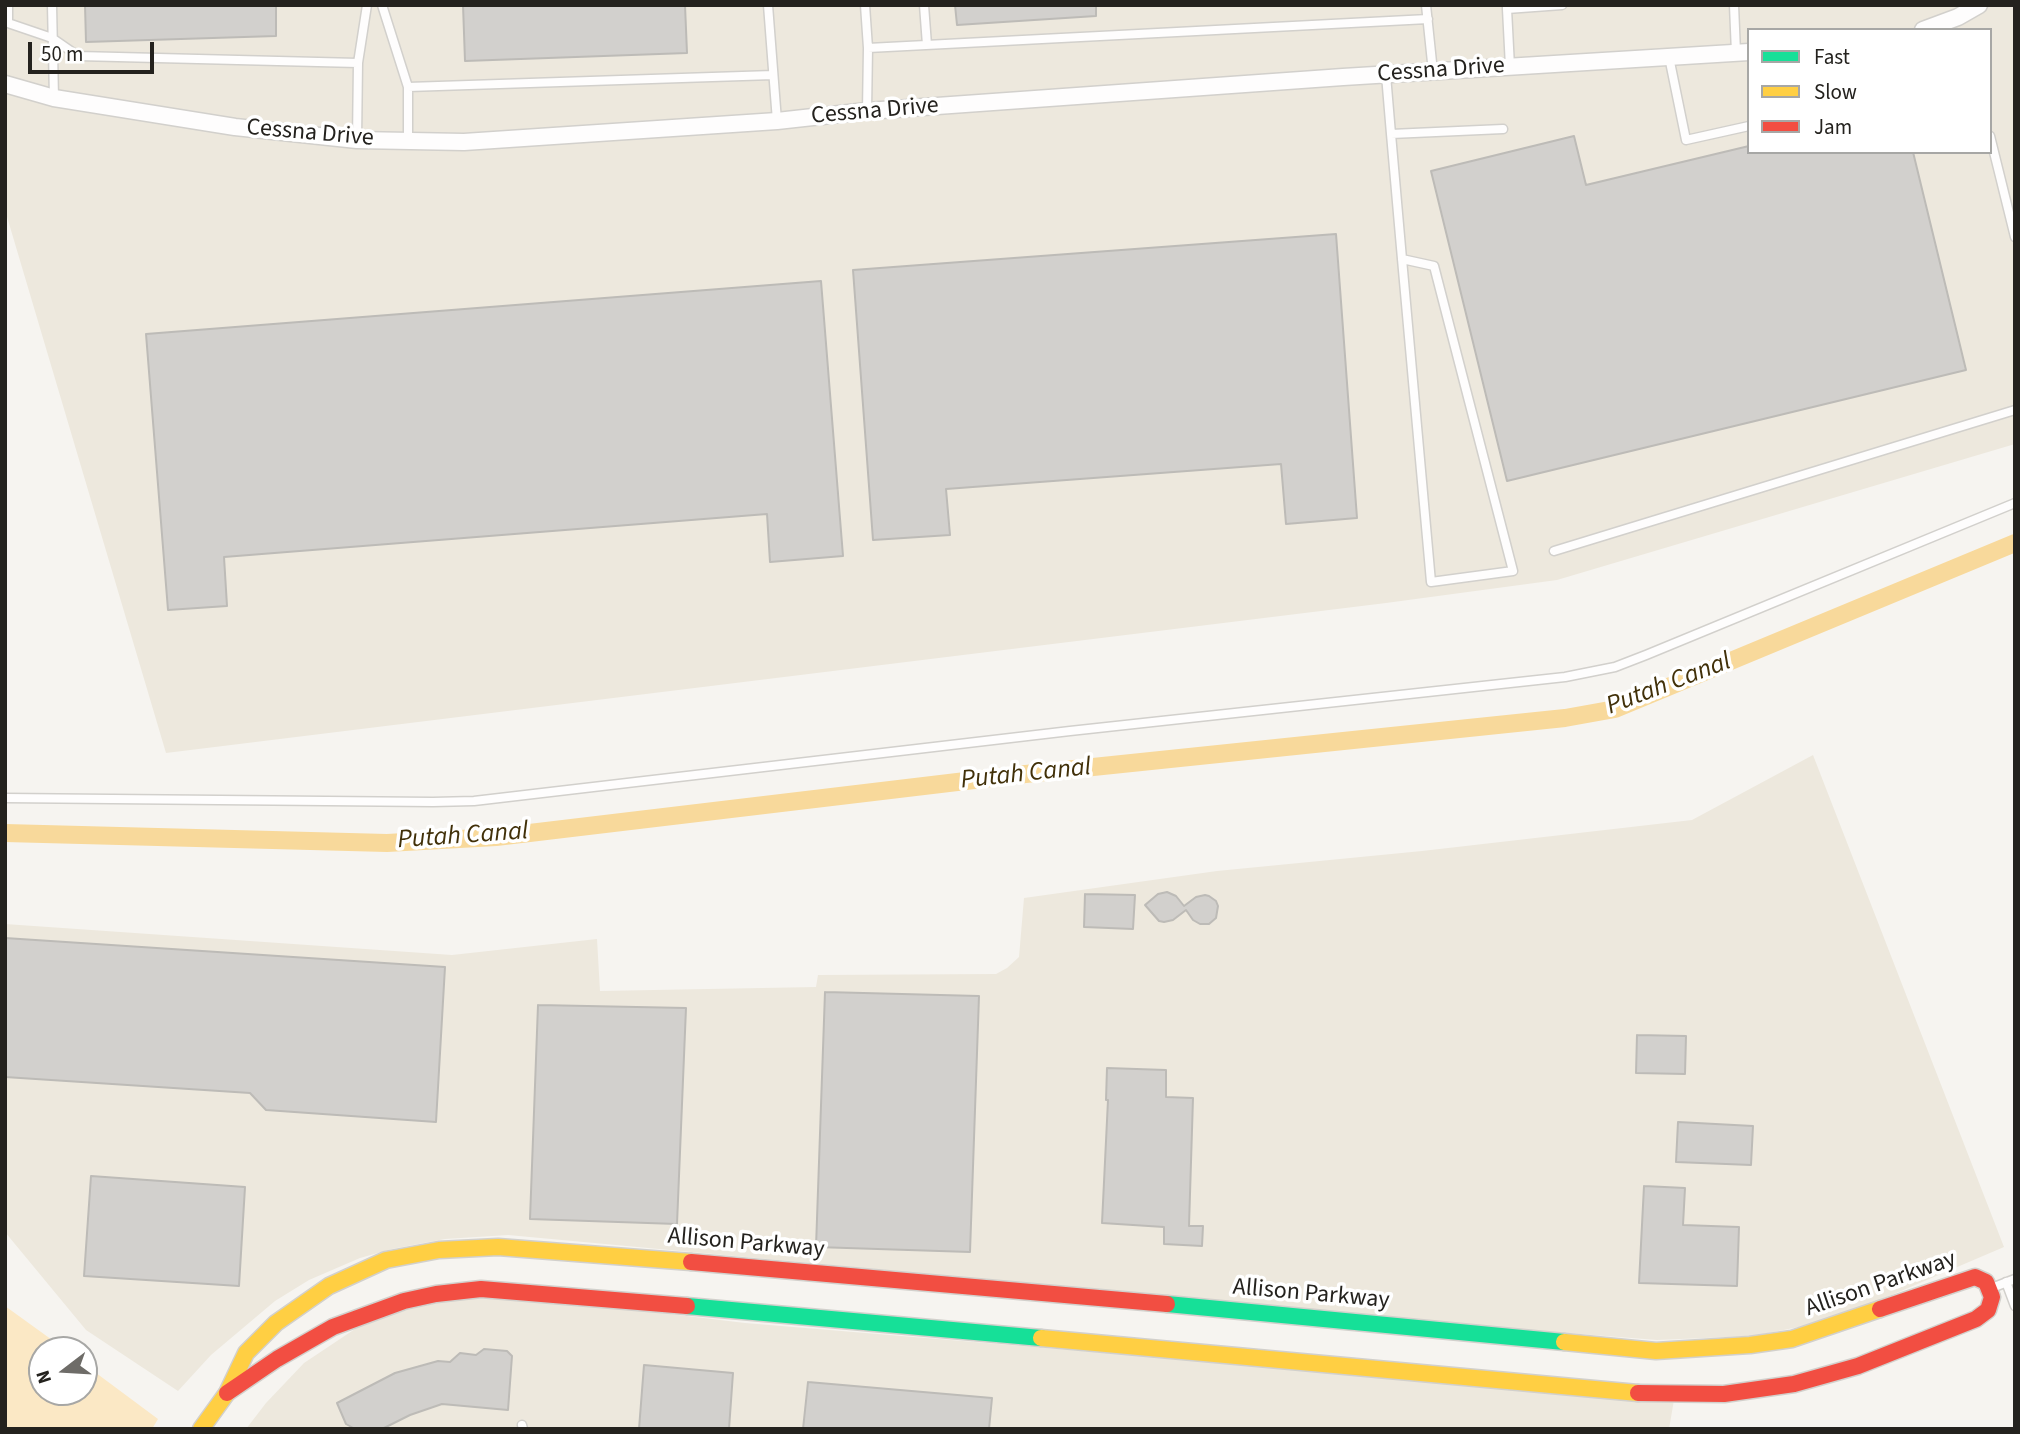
<!DOCTYPE html>
<html>
<head>
<meta charset="utf-8">
<style>
	body { margin:0 }
	#map { position:relative; width:2020px; height:1434px; overflow:hidden; background:#f6f4f0; font-family:"Source Sans 3",sans-serif }
	canvas { display:block }
	.frame { position:absolute; inset:0; border:7px solid #24221e; pointer-events:none }
	.legend { position:absolute; left:1747px; top:28px; width:245px; height:126px; box-sizing:border-box; background:#fff; border:2px solid #a7a7a5; margin:0; padding:9px 12px; list-style:none; font-size:21px; color:#24221e }
	.legend li { display:flex; align-items:center; gap:14px; height:35px }
	.legend b { width:35px; border:2px solid #a7a7a5 }
	.north { position:absolute; left:28px; top:1336px; width:70px; height:70px; box-sizing:border-box; background:#fff; border:2px solid #a7a7a5; border-radius:50%; rotate:253deg; font-size:19px; font-weight:700; line-height:28px; text-align:center; color:#24221e }
	.north::after { content:''; display:block; margin:auto; width:24px; height:32px; background:#6e6c68; clip-path:polygon(50% 0,100% 100%,50% 72%,0 100%) }
	.scale { position:absolute; left:28px; top:42px; width:126px; height:32px; box-sizing:border-box; border:4px solid #24221e; border-top:0; padding-left:9px; font-size:21px; line-height:24px; white-space:nowrap; color:#24221e; -webkit-text-stroke:5px #fff; paint-order:stroke }
</style>
</head>
<body>
<div id="map">
<canvas width="2020" height="1434"></canvas>
<div class="frame"></div>
<ul class="legend">
<li><b style="height:9px;background:#16e098"></b>Fast</li>
<li><b style="height:9px;background:#ffcf43"></b>Slow</li>
<li><b style="height:9px;background:#f24e42"></b>Jam</li>
</ul>
<div class="north">N</div>
<div class="scale">50 m</div>
</div>
<script>
const g = document.querySelector('canvas').getContext('2d');
g.lineJoin = 'round';
function fill(path, color) { g.fillStyle = color; g.fill(path, 'evenodd'); }
const toPath = rows => new Path2D(rows.map(r => 'M' + r).join(''));
function stroke(path, color, width, dash) { g.strokeStyle = color; g.lineWidth = width; g.lineCap = dash ? 'butt' : 'round'; g.setLineDash(dash || []); g.stroke(path); }
function write(font, color, halo, rows, align = 'center') {
  g.font = font + ' "Source Sans 3",sans-serif'; g.lineWidth = 7; g.setLineDash([]); g.textBaseline = 'middle'; g.strokeStyle = halo; g.fillStyle = color; for (const [text, x, y, turn = 0] of rows) {
    g.save(); g.translate(x, y); g.rotate((+turn || 0) * Math.PI / 180); g.textAlign = isNaN(turn) ? turn : align; if (halo) g.strokeText(text, 0, 0); g.fillText(text, 0, 0); g.restore();
  }
}
const built = toPath([
	[5,5,2015,5,2015,444,1557,580,1386,603,166,753,5,210],
	[1749,30,1990,30,1990,152,1749,152],
	[1813,755,2004,1247,1887,1297,1814,1324,1753,1336,1657,1340,1554,1332,508,1235,445,1239,392,1249,360,1258,309,1280,275,1301,211,1355,178,1391,86,1330,5,1232,5,924,452,955,597,939,600,991,816,987,818,975,996,974,1007,968,1019,957,1024,898,1217,871,1422,851,1692,820],
	[462,1297,571,1302,745,1323,1674,1400,1669,1429,246,1429,266,1403,304,1363,355,1329,382,1316]
]);
const green = toPath([
	[5,1306,66,1350,42,1350,42,1392,84,1392,84,1364,158,1419,152,1429,5,1429]
]);
const canal = toPath([
	[5,833,387,843,496,837,1016,775,1565,718,1615,709,2015,543]
]);
const building = toPath([
	[85,5,276,5,276,36,86,42,85,5],
	[463,5,685,5,687,53,465,61,463,5],
	[955,5,1096,5,1096,16,957,25,955,5],
	[1574,136,1586,185,1749,146,1749,152,1913,152,1966,370,1507,481,1431,171,1574,136],
	[1336,234,1357,518,1286,524,1281,464,946,489,950,535,873,540,853,270,1336,234],
	[821,281,843,556,770,562,767,514,224,557,227,606,168,610,146,334,821,281],
	[1167,892,1176,896,1184,906,1196,897,1205,895,1209,896,1216,901,1218,906,1216,918,1209,924,1200,924,1193,920,1186,910,1173,920,1164,922,1159,921,1145,905,1158,894,1167,892],
	[1085,894,1135,895,1133,929,1084,927,1085,894],
	[5,938,445,967,436,1122,266,1110,250,1093,5,1077,5,938],
	[825,992,979,996,970,1252,816,1247,825,992],
	[538,1005,686,1008,677,1224,530,1219,538,1005],
	[1637,1035,1686,1036,1685,1074,1636,1073,1637,1035],
	[1107,1068,1166,1070,1166,1097,1193,1098,1189,1226,1203,1226,1202,1246,1164,1244,1164,1227,1102,1223,1108,1100,1106,1100,1107,1068],
	[1678,1122,1753,1126,1751,1165,1676,1162,1678,1122],
	[91,1176,245,1187,239,1286,84,1276,91,1176],
	[1644,1186,1685,1188,1683,1225,1739,1227,1737,1286,1639,1283,1644,1186],
	[484,1349,507,1351,512,1356,508,1410,442,1404,410,1415,382,1429,355,1429,346,1424,337,1403,395,1373,438,1361,450,1362,460,1353,476,1355,484,1349],
	[644,1365,733,1373,729,1429,639,1429,644,1365],
	[808,1382,992,1398,989,1429,803,1429,808,1382]
]);
const lane = toPath([
	[8,5,8,23],
	[52,5,54,98],
	[382,5,408,87],
	[768,5,777,121],
	[865,5,868,48],
	[924,5,927,45],
	[1426,5,1433,72],
	[1507,5,1507,9,1562,5],
	[1734,5,1736,53],
	[1507,9,1510,67],
	[5,22,52,38,78,56,358,63],
	[1669,57,1686,140,1749,126],
	[1386,75,1391,134,1402,259,1431,582,1513,571,1434,266,1402,259],
	[867,111,868,48,1428,19],
	[1391,134,1503,129],
	[1990,136,2015,237],
	[357,140,358,63,367,5],
	[408,141,408,87,773,75],
	[1554,551,2015,410],
	[5,798,433,802,474,801,1070,731,1565,677,1615,667,1646,655,2015,503],
	[2006,1282,2015,1306],
	[1989,1289,2015,1279],
	[522,1425,523,1429]
]);
const street = toPath([
	[1923,30,1958,17,1979,5],
	[5,84,54,98,235,127,357,140,464,142,777,121,867,111,1343,77,1749,52]
]);
const fast = toPath([
	[1167,1304,1564,1342],
	[687,1306,1041,1338]
]);
const slow = toPath([
	[1041,1338,1638,1393],
	[1564,1342,1656,1351,1750,1345,1792,1339,1880,1309],
	[201,1429,227,1393,246,1353,276,1323,329,1286,386,1260,439,1250,498,1247,691,1262]
]);
const jam = toPath([
	[691,1262,1167,1304],
	[227,1393,277,1359,333,1327,404,1301,436,1294,481,1289,687,1306],
	[1638,1393,1724,1394,1794,1384,1858,1366,1976,1319,1988,1310,1992,1297,1986,1282,1975,1277,1880,1309]
]);
const streetNames = [
	["Cessna Drive",1441,71,-4],
	["Cessna Drive",875,112,-5],
	["Cessna Drive",310,134,5],
	["Allison Parkway",746,1244,5],
	["Allison Parkway",1881,1285,-19],
	["Allison Parkway",1311,1295,5]
];
const waterNames = [
	["Putah Canal",1669,685,-21],
	["Putah Canal",1026,775,-6],
	["Putah Canal",463,837,-4]
];
fill(built, '#ede8dd');
fill(green, '#fbe8c5');
stroke(canal, '#f8d99b', 18);
fill(building, '#d2d0cd');
stroke(building, '#bdbbb7', 2);
stroke(lane, '#d2d0cc', 11);
stroke(street, '#d2d0cc', 19);
stroke(fast, '#d2d0cc', 19);
stroke(slow, '#d2d0cc', 19);
stroke(jam, '#d2d0cc', 19);
stroke(lane, '#fefdfd', 8);
stroke(street, '#fefdfd', 16);
stroke(fast, '#16e098', 16);
stroke(slow, '#ffcf43', 16);
stroke(jam, '#f24e42', 16);
write('24px', '#24221e', '#fff', streetNames);
write('italic 26px', '#413009', '#fff', waterNames);
</script>
</body>
</html>
